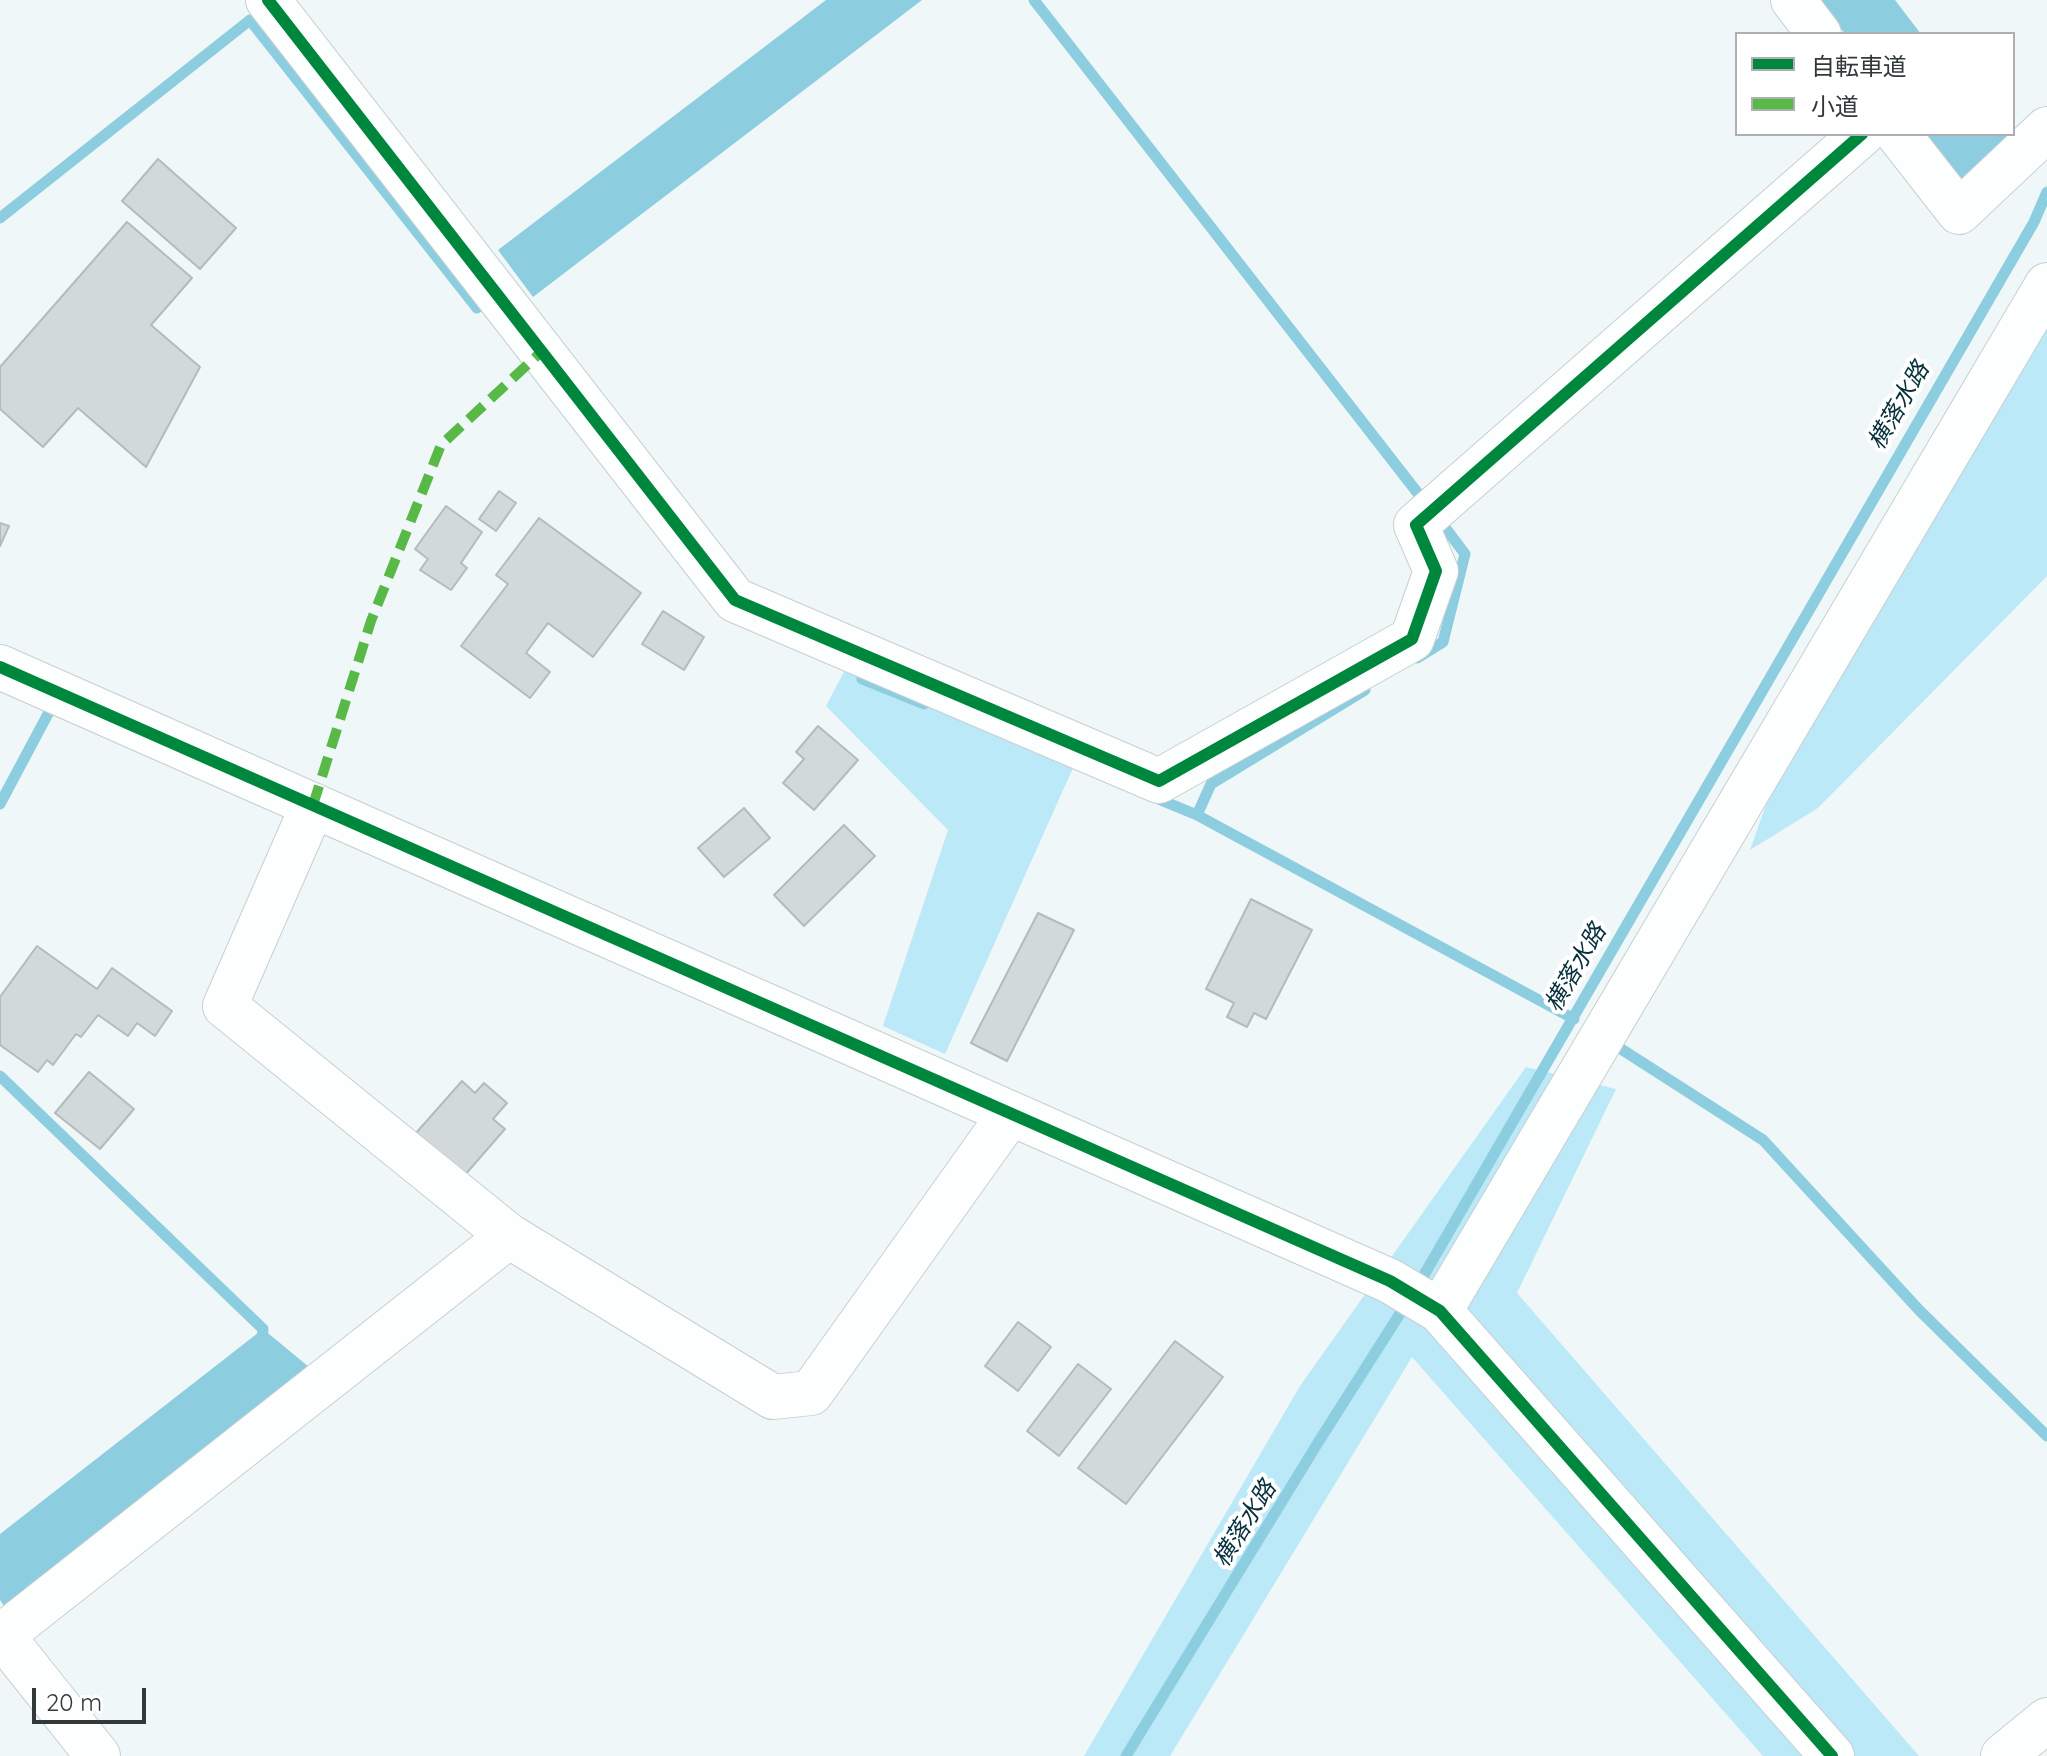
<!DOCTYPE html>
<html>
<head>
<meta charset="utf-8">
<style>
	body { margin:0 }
	#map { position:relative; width:2047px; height:1756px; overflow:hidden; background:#eff7f9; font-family:Quicksand,"Noto Sans JP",sans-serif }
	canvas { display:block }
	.legend { position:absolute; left:1735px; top:32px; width:280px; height:104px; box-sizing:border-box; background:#fff; border:2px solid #adb0b1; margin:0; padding:10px 14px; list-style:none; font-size:24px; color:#32393b }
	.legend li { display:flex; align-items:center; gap:16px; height:40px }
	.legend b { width:40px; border:2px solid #adb0b1 }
	.scale { position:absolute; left:32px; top:1688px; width:114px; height:36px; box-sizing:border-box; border:4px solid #32393b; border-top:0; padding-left:10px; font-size:24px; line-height:28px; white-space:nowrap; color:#32393b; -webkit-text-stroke:6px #fff; paint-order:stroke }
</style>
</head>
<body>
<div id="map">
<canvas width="2047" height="1756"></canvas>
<ul class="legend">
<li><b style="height:10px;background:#00873e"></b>自転車道</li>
<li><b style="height:10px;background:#58b947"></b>小道</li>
</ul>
<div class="scale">20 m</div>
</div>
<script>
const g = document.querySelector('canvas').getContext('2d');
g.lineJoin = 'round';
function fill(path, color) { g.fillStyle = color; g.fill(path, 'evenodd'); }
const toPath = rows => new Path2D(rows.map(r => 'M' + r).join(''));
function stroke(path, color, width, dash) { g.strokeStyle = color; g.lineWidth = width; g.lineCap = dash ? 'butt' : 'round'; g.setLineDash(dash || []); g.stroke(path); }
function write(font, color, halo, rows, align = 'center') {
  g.font = font + ' Quicksand,"Noto Sans JP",sans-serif'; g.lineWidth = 8; g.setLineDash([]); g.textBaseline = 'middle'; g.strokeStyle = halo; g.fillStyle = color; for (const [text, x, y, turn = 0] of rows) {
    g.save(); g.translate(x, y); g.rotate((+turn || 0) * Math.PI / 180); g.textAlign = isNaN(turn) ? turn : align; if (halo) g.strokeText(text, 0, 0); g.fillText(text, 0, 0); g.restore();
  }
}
const green = toPath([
	[2047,314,2047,576,1818,808,1750,850,1772,788],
	[848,664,1077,759,945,1054,883,1026,948,830,826,706],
	[1526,1067,1616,1089,1517,1293,1919,1756,1763,1756,1412,1357,1170,1756,1084,1756,1300,1386]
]);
const water = toPath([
	[826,0,922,0,533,297,498,250],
	[1819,0,1895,0,1921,34,1845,34],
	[1922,134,1998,134,2008,147,1961,183],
	[263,1329,309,1367,4,1606,0,1600,0,1534]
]);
const stream = toPath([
	[1034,0,1427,505],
	[2003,140,2010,134],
	[0,218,250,20,477,308],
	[1417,658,1443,642,1465,554,1438,518],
	[862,679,924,704],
	[1365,690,1211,784,1197,815,1574,1019],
	[1151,796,1197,815],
	[0,804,49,712],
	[1618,1047,1763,1140,1919,1310,2047,1436],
	[0,1076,263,1329,262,1343],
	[1417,1287,2034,222,2047,192],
	[1126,1756,1319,1441,1408,1301]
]);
const building = toPath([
	[158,159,236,228,200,269,122,201,158,159],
	[127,222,192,278,151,325,200,367,146,467,78,408,43,447,0,409,0,367,127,222],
	[499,491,516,503,496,531,479,519,499,491],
	[446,506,482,532,461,563,467,568,451,590,420,570,428,559,415,549,446,506],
	[539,518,641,593,593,657,548,623,526,653,550,672,530,698,461,646,508,584,496,575,539,518],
	[0,523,9,526,0,546,0,523],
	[663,611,704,637,684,670,642,644,663,611],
	[818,726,858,760,814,810,783,783,804,759,796,752,818,726],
	[744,808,770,838,724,877,698,848,744,808],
	[844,825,875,856,804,926,774,895,844,825],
	[1251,899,1312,930,1266,1019,1254,1013,1247,1027,1227,1017,1234,1003,1206,989,1251,899],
	[1038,913,1074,930,1007,1061,971,1043,1038,913],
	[37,946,97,989,112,968,172,1011,155,1036,137,1023,128,1036,98,1015,81,1037,76,1034,53,1065,47,1060,38,1072,0,1045,0,997,37,946],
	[89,1072,134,1109,100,1149,55,1113,89,1072],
	[462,1081,475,1093,484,1083,507,1103,493,1119,505,1129,464,1176,416,1133,462,1081],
	[1018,1322,1051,1347,1018,1391,985,1366,1018,1322],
	[1175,1341,1223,1377,1126,1504,1078,1468,1175,1341],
	[1078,1364,1111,1389,1059,1456,1027,1431,1078,1364]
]);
const street = toPath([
	[268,0,735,600,1159,781,1412,639,1436,571,1416,525,1862,134],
	[1793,0,1819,34],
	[1898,134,1959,212,2047,129],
	[0,667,1390,1281,1440,1311,1832,1756],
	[313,805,225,1006,509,1236,773,1397,811,1393,1010,1114],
	[1440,1311,2047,285],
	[0,1633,98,1756],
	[0,1637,509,1236],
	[2003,1756,2047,1720]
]);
const quiet = toPath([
	[313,805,371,621,441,445,541,352]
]);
const cycleway = toPath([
	[268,0,735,600,1159,781,1412,639,1436,571,1416,525,1862,134],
	[0,667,1390,1281,1440,1311,1832,1756]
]);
const waterNames = [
	["横落水路",1899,406,-60],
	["横落水路",1576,968,-60],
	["横落水路",1245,1524,-58]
];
fill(green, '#bbe9f8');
fill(water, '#8dcde0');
stroke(stream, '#8dcde0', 11);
fill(building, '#d2d9db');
stroke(building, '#b5bbbd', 2);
stroke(street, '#c8cfd1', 46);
stroke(street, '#fdfefe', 44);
stroke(quiet, '#58b947', 10, [20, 10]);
stroke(cycleway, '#00873e', 12);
write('italic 24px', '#05303c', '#fff', waterNames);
</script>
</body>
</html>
